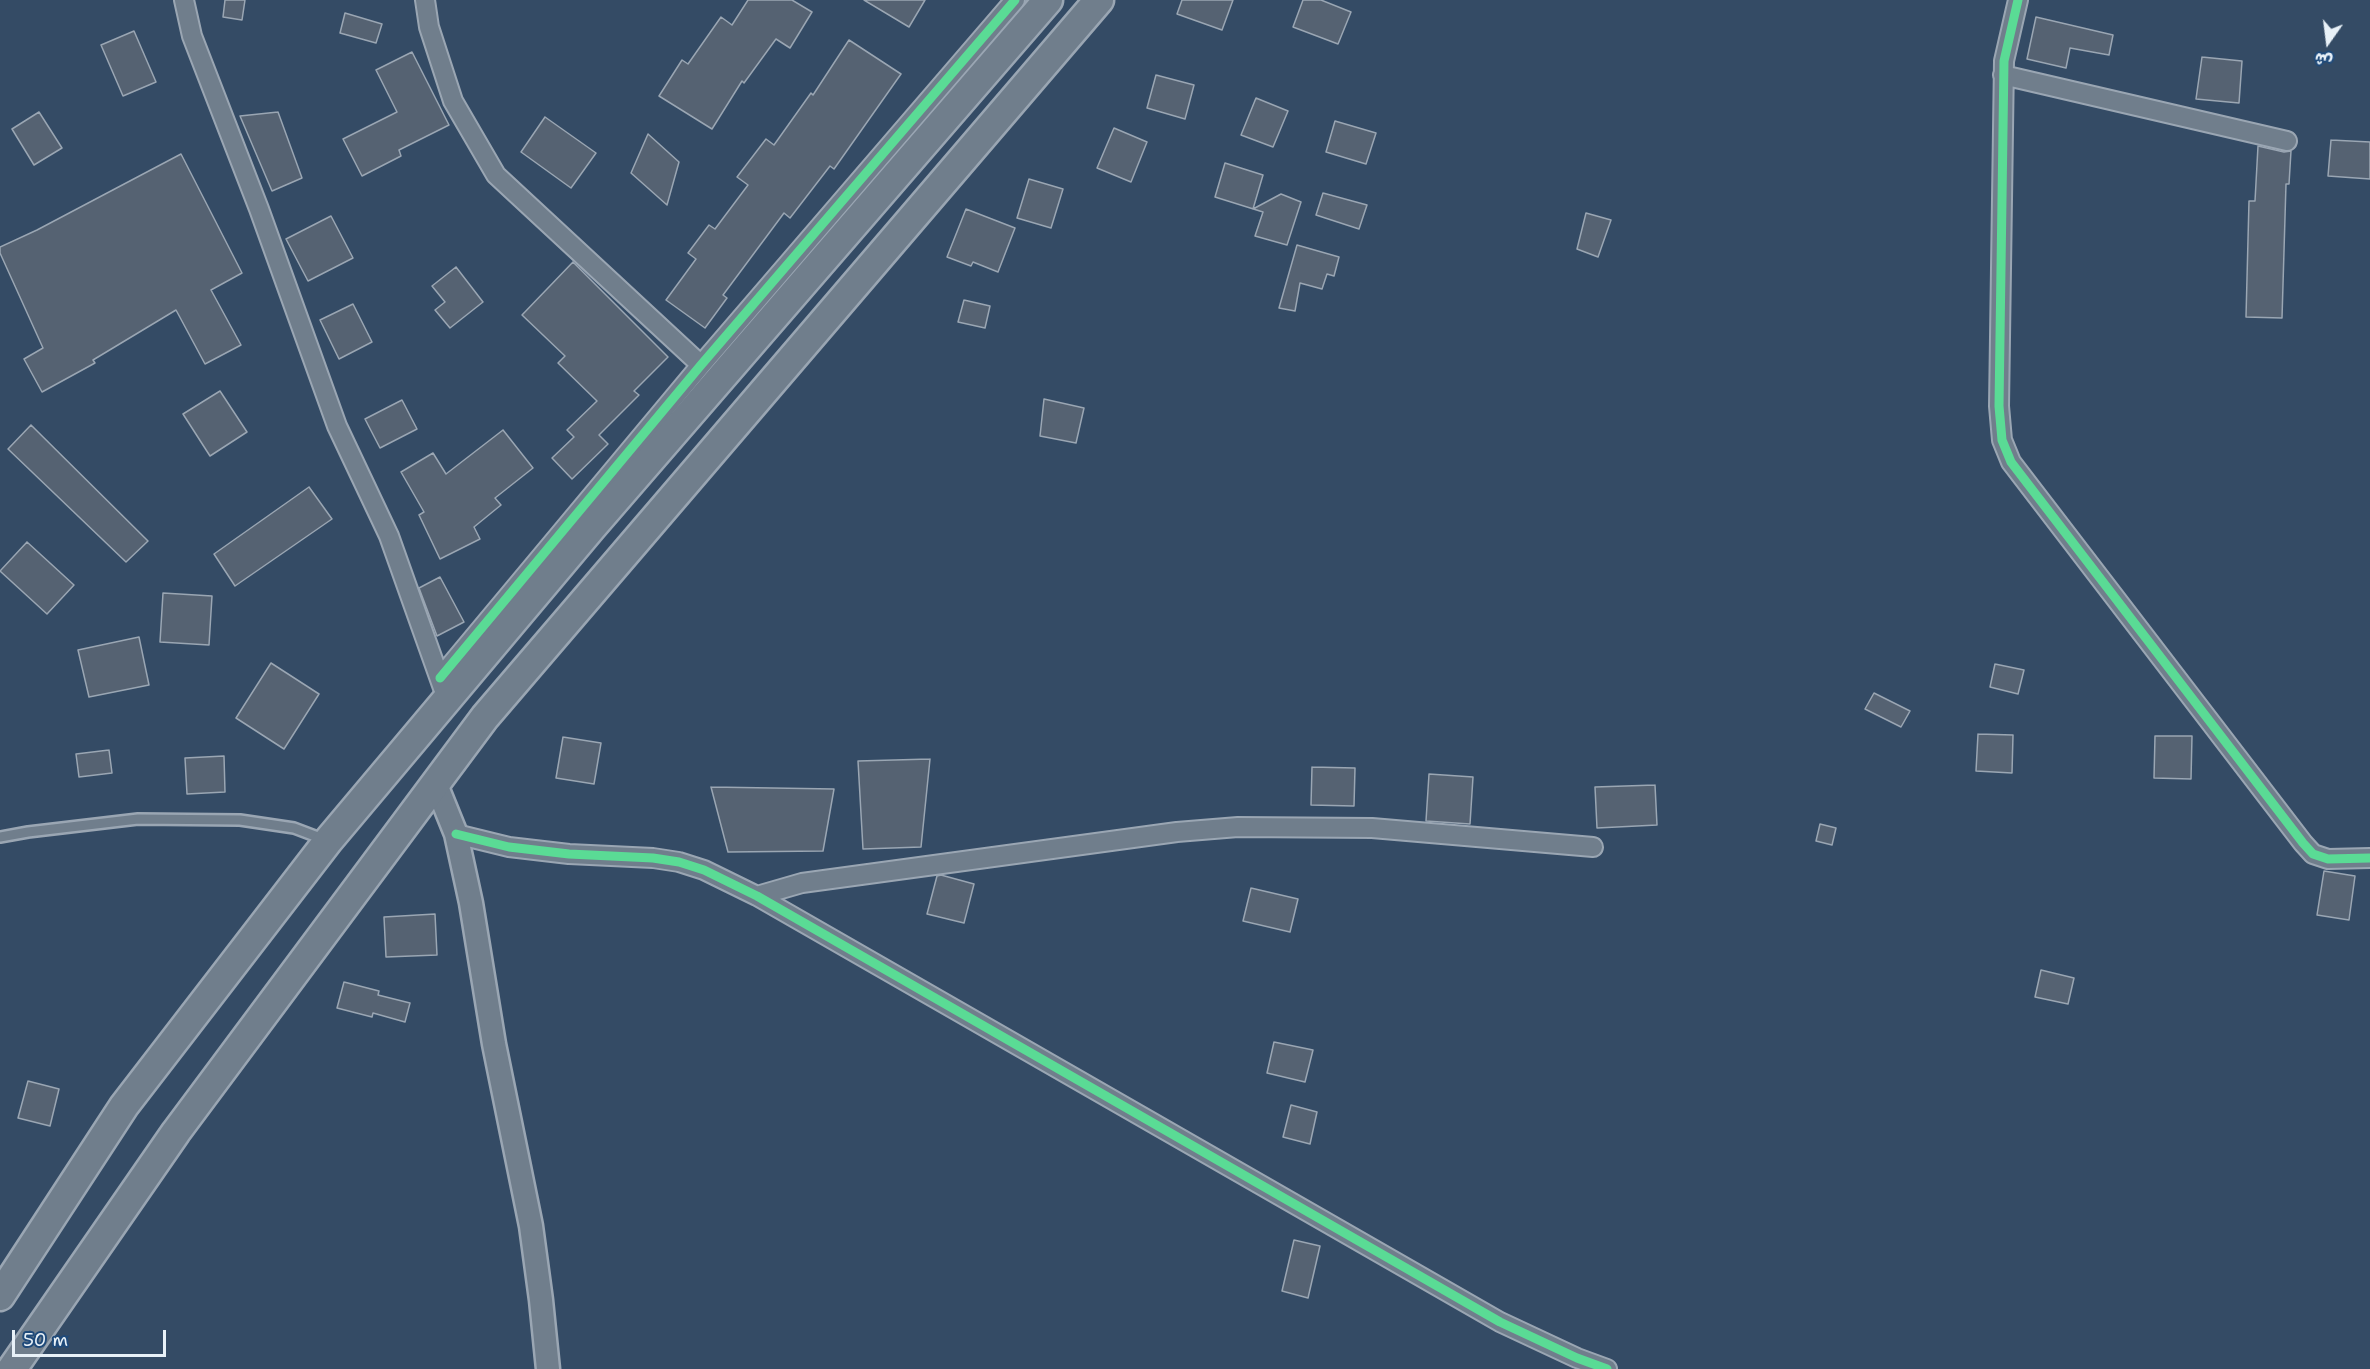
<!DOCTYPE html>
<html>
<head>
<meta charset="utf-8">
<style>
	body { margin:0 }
	#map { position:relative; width:2370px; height:1369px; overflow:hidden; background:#344b65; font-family:"Shantell Sans","Playpen Sans Arabic",sans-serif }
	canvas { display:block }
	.north { position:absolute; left:2298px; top:12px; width:60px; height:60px; -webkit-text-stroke:4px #1f4a7a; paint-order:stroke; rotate:194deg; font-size:16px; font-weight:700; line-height:24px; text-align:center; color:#e8f1f8 }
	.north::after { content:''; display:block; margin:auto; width:21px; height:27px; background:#e8f1f8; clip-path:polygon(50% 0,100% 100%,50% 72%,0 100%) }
	.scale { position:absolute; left:12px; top:1330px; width:154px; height:27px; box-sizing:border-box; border:3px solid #e8f1f8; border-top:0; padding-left:8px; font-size:18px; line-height:21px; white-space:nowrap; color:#e8f1f8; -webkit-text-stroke:4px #1f4a7a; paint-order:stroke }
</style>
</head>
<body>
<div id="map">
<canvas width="2370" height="1369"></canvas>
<div class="north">ش</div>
<div class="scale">50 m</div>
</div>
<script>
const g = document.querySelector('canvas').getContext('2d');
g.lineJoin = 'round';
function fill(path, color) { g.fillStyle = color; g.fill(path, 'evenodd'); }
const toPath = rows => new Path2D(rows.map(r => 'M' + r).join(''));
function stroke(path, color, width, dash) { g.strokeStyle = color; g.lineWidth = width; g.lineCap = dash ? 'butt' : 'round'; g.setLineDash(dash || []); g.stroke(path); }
const building = toPath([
	[225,0,245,0,242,20,223,17,225,0],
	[748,0,792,0,812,12,790,48,776,39,744,83,742,81,712,129,659,96,682,60,688,64,721,17,732,25,748,0],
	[864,0,925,0,909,27,864,0],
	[1182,0,1233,0,1222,30,1177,14,1182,0],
	[1303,0,1321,0,1351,12,1338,44,1293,27,1303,0],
	[345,13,382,24,376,43,340,33,345,13],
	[2036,17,2113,35,2109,55,2070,48,2066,68,2027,59,2036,17],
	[134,31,156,82,123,96,101,45,134,31],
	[849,40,901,74,834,169,830,166,790,218,784,213,723,295,727,298,705,328,666,300,696,259,688,253,709,225,715,229,748,185,737,177,766,139,774,145,811,93,813,95,849,40],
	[412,52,449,125,399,150,401,156,362,176,343,139,397,112,376,70,412,52],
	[2202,57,2242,61,2239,103,2196,99,2202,57],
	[1156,75,1194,85,1185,119,1147,108,1156,75],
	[1256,98,1288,111,1273,147,1241,135,1256,98],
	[39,112,62,148,34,165,12,129,39,112],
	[278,112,302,178,272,191,240,116,278,112],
	[545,117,596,153,571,188,521,152,545,117],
	[1335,121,1376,133,1366,164,1326,152,1335,121],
	[1114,128,1147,142,1131,182,1097,168,1114,128],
	[648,134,679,162,667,205,631,173,648,134],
	[2331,140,2370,142,2370,179,2328,176,2331,140],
	[2258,146,2284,152,2291,151,2289,184,2286,184,2282,318,2246,317,2249,201,2255,201,2258,146],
	[181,154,242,273,211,290,241,345,205,364,176,310,93,360,95,363,42,392,24,359,43,348,0,253,0,247,37,230,181,154],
	[1225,163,1263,175,1253,209,1281,194,1301,202,1287,245,1255,236,1263,212,1215,197,1225,163],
	[1029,179,1063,189,1051,228,1017,218,1029,179],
	[1323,193,1367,205,1359,229,1316,215,1323,193],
	[966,209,1015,228,998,272,973,262,971,266,947,257,966,209],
	[1586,213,1611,220,1598,257,1577,249,1586,213],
	[331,216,353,258,308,281,286,239,331,216],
	[1297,245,1339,257,1334,276,1327,274,1322,289,1300,283,1295,311,1279,308,1297,245],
	[573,262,668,357,634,391,639,395,599,435,608,444,572,479,552,458,574,437,567,430,597,401,558,363,565,356,522,315,573,262],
	[456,267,483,302,450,328,435,310,445,302,432,286,456,267],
	[964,300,990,306,985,328,958,322,964,300],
	[353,304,372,342,339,359,320,320,353,304],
	[220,391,247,432,210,456,183,414,220,391],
	[1044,399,1084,408,1076,443,1040,436,1044,399],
	[402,400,417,429,380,448,365,419,402,400],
	[31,425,148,541,126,562,8,449,31,425],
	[503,430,533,468,495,498,501,505,474,527,480,539,440,559,419,515,424,512,401,472,433,453,446,474,503,430],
	[309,487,332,519,235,586,214,554,309,487],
	[27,542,74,585,47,614,0,571,27,542],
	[440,577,464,622,437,636,419,588,440,577],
	[163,593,212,596,209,645,160,642,163,593],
	[139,637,149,685,89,697,78,650,139,637],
	[271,663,319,694,284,749,236,718,271,663],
	[1995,664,2024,670,2018,694,1990,687,1995,664],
	[1874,693,1910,711,1901,727,1865,709,1874,693],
	[1978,734,2013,735,2012,773,1976,771,1978,734],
	[2155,736,2192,736,2191,779,2154,778,2155,736],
	[563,737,601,743,594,784,556,778,563,737],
	[109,750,112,773,79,777,76,754,109,750],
	[224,756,225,792,187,794,185,758,224,756],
	[930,759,921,847,863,849,858,761,930,759],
	[1312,767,1355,768,1354,806,1311,805,1312,767],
	[1429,774,1473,777,1470,824,1426,821,1429,774],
	[1655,785,1657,825,1597,828,1595,787,1655,785],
	[711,787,834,789,823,851,728,852,711,787],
	[1820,824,1836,828,1832,845,1816,841,1820,824],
	[2324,871,2355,876,2349,920,2317,915,2324,871],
	[941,875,974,884,964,923,927,914,937,876,941,875],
	[1251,888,1298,899,1290,932,1243,921,1251,888],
	[435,914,437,955,386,957,384,917,435,914],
	[2041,970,2074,978,2068,1004,2035,997,2041,970],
	[344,982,379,991,378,995,410,1003,405,1022,373,1013,372,1017,337,1008,344,982],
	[1274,1042,1313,1050,1305,1082,1267,1073,1274,1042],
	[28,1081,59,1089,50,1126,18,1118,28,1081],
	[1291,1105,1317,1112,1310,1144,1283,1137,1291,1105],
	[1294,1240,1320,1246,1308,1298,1282,1291,1294,1240]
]);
const service = toPath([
	[0,837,28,832,138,819,240,820,294,828,323,839]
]);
const minor = toPath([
	[184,0,192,36,259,209,337,426,389,536,443,688],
	[425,0,429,27,453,101,496,175,701,365],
	[2018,0,2004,61,1999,406,2002,440,2011,462,2303,843,2313,854,2328,859,2370,858],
	[2003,75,2287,141],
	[440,678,701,365,1015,0],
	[456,834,509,847,569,854,653,858,679,862,704,870,757,896,1500,1322,1577,1358,1607,1369],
	[757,896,802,883,1177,832,1238,827,1372,828,1593,847]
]);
const tertiary = toPath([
	[435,782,456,834,471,903,494,1044,531,1226,541,1300,548,1369]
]);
const primary = toPath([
	[0,1296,124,1106,328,841,592,527,1048,0],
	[12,1369,176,1132,485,717,1099,0]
]);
const cycleway = toPath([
	[2018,0,2004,61,1999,406,2002,440,2011,462,2303,843,2313,854,2328,859,2370,858],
	[440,678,701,365,1015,0],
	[456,834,509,847,569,854,653,858,679,862,704,870,757,896,1500,1322,1577,1358,1607,1369]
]);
fill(building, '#556272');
stroke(building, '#9aa6b3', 1.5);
stroke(service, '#9aa6b3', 14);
stroke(minor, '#9aa6b3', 22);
stroke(tertiary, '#9aa6b3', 27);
stroke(primary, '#9aa6b3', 33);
stroke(service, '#707e8c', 9);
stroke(minor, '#707e8c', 18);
stroke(tertiary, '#707e8c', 22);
stroke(primary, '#707e8c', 28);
stroke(cycleway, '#5adb95', 9);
</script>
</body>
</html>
